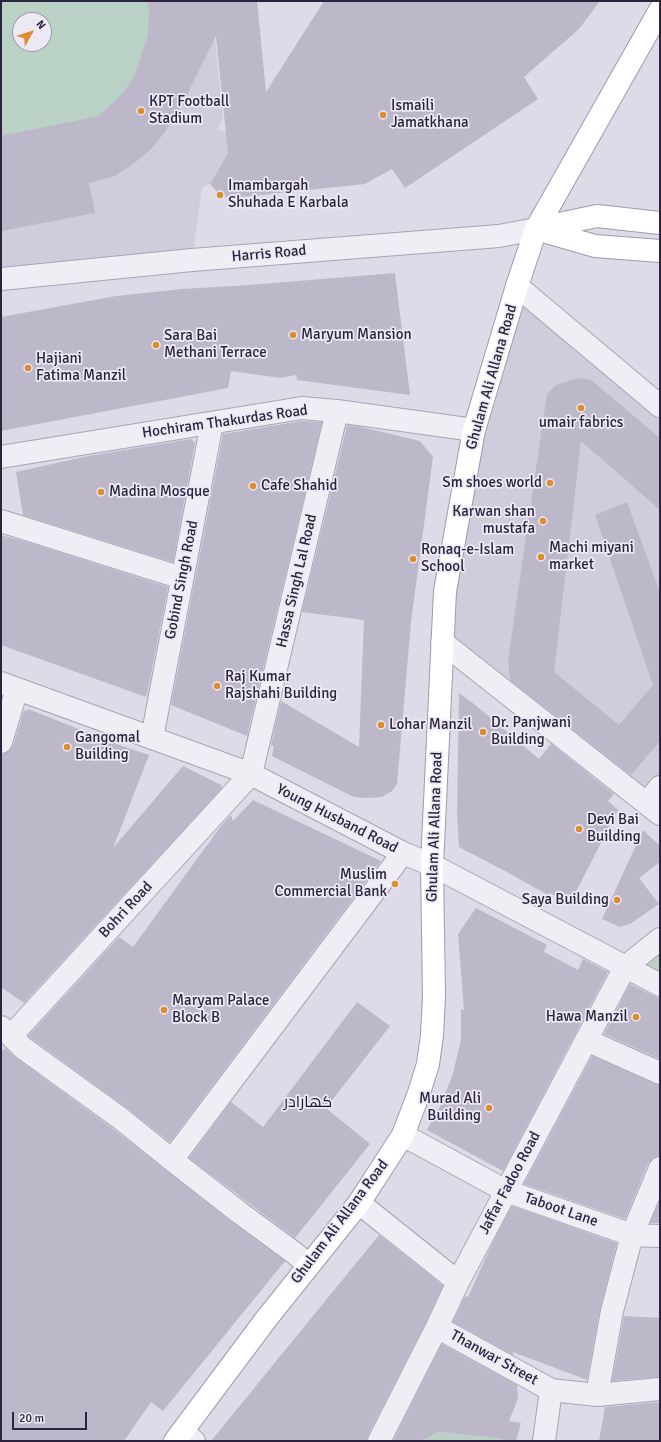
<!DOCTYPE html>
<html>
<head>
<meta charset="utf-8">
<style>
	body { margin:0 }
	#map { position:relative; width:661px; height:1442px; overflow:hidden; background:#dedae7; font-family:Signika,sans-serif }
	canvas { display:block }
	.frame { position:absolute; inset:0; border:2px solid #2c233e; pointer-events:none }
	.north { position:absolute; left:12px; top:12px; width:40px; height:40px; box-sizing:border-box; background:#ece9f5; border:1px solid #9f9aac; border-radius:50%; rotate:51deg; font-size:11px; font-weight:700; line-height:16px; text-align:center; color:#2c233e }
	.north::after { content:''; display:block; margin:auto; width:14px; height:18px; background:#dc8d2f; clip-path:polygon(50% 0,100% 100%,50% 72%,0 100%) }
	.scale { position:absolute; left:12px; top:1412px; width:75px; height:18px; box-sizing:border-box; border:2px solid #2c233e; border-top:0; padding-left:5px; font-size:12px; line-height:14px; white-space:nowrap; color:#2c233e; -webkit-text-stroke:3px #ece9f5; paint-order:stroke }
</style>
</head>
<body>
<div id="map">
<canvas width="661" height="1442"></canvas>
<div class="frame"></div>
<div class="north">N</div>
<div class="scale">20 m</div>
</div>
<script>
const g = document.querySelector('canvas').getContext('2d');
g.lineJoin = 'round';
function fill(path, color) { g.fillStyle = color; g.fill(path, 'evenodd'); }
const toPath = rows => new Path2D(rows.map(r => 'M' + r).join(''));
function stroke(path, color, width, dash) { g.strokeStyle = color; g.lineWidth = width; g.lineCap = dash ? 'butt' : 'round'; g.setLineDash(dash || []); g.stroke(path); }
function write(font, color, halo, rows, align = 'center') {
  g.font = font + ' Signika,Cairo,sans-serif'; g.lineWidth = 3.5; g.setLineDash([]); g.textBaseline = 'middle'; g.strokeStyle = halo; g.fillStyle = color; for (const [text, x, y, turn = 0] of rows) {
    g.save(); g.translate(x, y); g.rotate((+turn || 0) * Math.PI / 180); g.textAlign = isNaN(turn) ? turn : align; if (halo) g.strokeText(text, 0, 0); g.fillText(text, 0, 0); g.restore();
  }
}
const built = toPath([
	[1,1,211,1,223,118,217,130,239,135,210,184,202,187,192,260,1,284],
	[20,20,44,20,44,44,20,44],
	[517,286,660,406,660,783,645,801,442,642,445,591]
]);
const green = toPath([
	[1,1,207,1,182,105,165,132,150,150,133,164,115,176,89,181,95,213,1,231],
	[20,20,44,20,44,44,20,44],
	[660,940,660,985,625,967],
	[438,1432,497,1438,508,1441,421,1441]
]);
const building = toPath([
	[148,1,257,1,266,92,324,1,600,1,579,29,524,77,538,99,405,188,392,169,365,184,232,198,221,196,210,184,228,153,216,36,182,105,165,132,150,150,133,164,115,176,89,183,95,213,1,231,1,136,99,116,122,94,134,77,148,35,149,12],
	[395,273,410,395,297,380,296,375,281,378,231,371,228,388,1,431,1,317,116,296,182,289,250,285],
	[577,378,591,380,660,438,660,510,581,441,554,672,619,725,653,685,595,515,627,502,660,593,660,741,631,775,510,680,508,660,547,394,556,385],
	[302,421,322,422,247,736,171,705,223,434],
	[347,425,361,427,420,441,433,457,411,622,397,784,392,791,382,797,367,798,354,797,272,756,274,746,271,745,281,701,359,747,364,620,302,612],
	[191,439,195,443,173,562,23,515,16,472,88,456],
	[1,535,27,542,168,587,147,695,146,694,146,697,1,645],
	[459,693,474,704,539,759,551,744,614,794,608,801,618,810,570,903,550,893,548,895,505,871,459,847,457,815],
	[28,709,119,745,149,755,113,848,183,766,221,785,222,788,24,1003,1,987,1,754,9,751,13,746,24,710,27,711],
	[253,800,381,861,170,1142,127,1108,28,1036,119,937,133,947,221,826,231,815,233,821],
	[643,830,660,846,660,862,639,878,659,904,630,924,620,927,602,919],
	[476,908,547,945,544,952,578,970,583,959,608,972,503,1171,427,1130,442,1103,453,1073,461,1040,461,1009,464,1010,458,934],
	[630,984,654,996,660,998,660,1059,604,1034],
	[357,1002,390,1026,326,1108,370,1144,295,1238,189,1158,231,1102,263,1127],
	[5,1048,16,1058,112,1128,233,1223,285,1261,163,1411,151,1402,124,1441,1,1441,1,1052],
	[592,1056,655,1084,660,1085,660,1156,653,1158,648,1163,625,1219,524,1184],
	[660,1200,660,1223,650,1223],
	[512,1206,617,1243,600,1309,587,1380,513,1352,513,1355,453,1322,465,1296,468,1297,492,1244],
	[379,1235,443,1286,426,1322,368,1435,367,1441,211,1441],
	[624,1316,660,1318,660,1377,612,1381],
	[442,1344,517,1385,518,1398,509,1421,521,1423,516,1441,508,1441,497,1438,438,1432,421,1441,393,1441],
	[660,1402,660,1441,599,1441,605,1407]
]);
const minor = toPath([
	[1,279,192,260,499,236,536,229],
	[517,286,660,406],
	[1,457,302,408,337,411,474,430],
	[1,521,182,578],
	[442,642,660,814],
	[1,683,251,774,403,853,432,865,660,985],
	[152,738,212,423],
	[1,742,17,689],
	[647,803,660,787],
	[1,1027,11,1036,251,774,337,411],
	[11,1036,23,1048,120,1118,172,1160,240,1213,293,1252,309,1265],
	[586,1040,660,1073],
	[403,1135,506,1191,632,1235,660,1236],
	[172,1160,403,853],
	[359,1203,458,1282],
	[437,1327,551,1390],
	[597,1395,660,1389],
	[182,1432,194,1441],
	[379,1441,437,1327,458,1282,625,967,660,939],
	[544,1441,551,1390,597,1395,612,1311,632,1235,660,1168]
]);
const major = toPath([
	[540,228,597,216,660,223],
	[536,229,595,246,660,251],
	[175,1441,267,1318,359,1203,403,1135,419,1093,428,1064,432,1035,434,997,432,865,445,591,474,430,517,286,536,229,660,10]
]);
const markers = [
	[141,111,4,"#dc8d2f"],
	[383,115,4,"#dc8d2f"],
	[220,195,4,"#dc8d2f"],
	[293,335,4,"#dc8d2f"],
	[156,345,4,"#dc8d2f"],
	[28,368,4,"#dc8d2f"],
	[581,408,4,"#dc8d2f"],
	[550,483,4,"#dc8d2f"],
	[253,486,4,"#dc8d2f"],
	[101,492,4,"#dc8d2f"],
	[543,521,4,"#dc8d2f"],
	[541,557,4,"#dc8d2f"],
	[413,559,4,"#dc8d2f"],
	[217,686,4,"#dc8d2f"],
	[381,725,4,"#dc8d2f"],
	[483,732,4,"#dc8d2f"],
	[67,747,4,"#dc8d2f"],
	[579,829,4,"#dc8d2f"],
	[395,884,4,"#dc8d2f"],
	[617,900,4,"#dc8d2f"],
	[164,1010,4,"#dc8d2f"],
	[636,1017,4,"#dc8d2f"],
	[489,1108,4,"#dc8d2f"]
];
const poiNames = [
	["KPT Football",149,102],
	["Stadium",149,119],
	["Ismaili",391,106],
	["Jamatkhana",391,123],
	["Imambargah",228,186],
	["Shuhada E Karbala",228,203],
	["Maryum Mansion",301,335],
	["Sara Bai",164,336],
	["Methani Terrace",164,353],
	["Hajiani",36,359],
	["Fatima Manzil",36,376],
	["umair fabrics",581,423,"center"],
	["Sm shoes world",542,483,"right"],
	["Cafe Shahid",261,486],
	["Madina Mosque",109,492],
	["Karwan shan",535,512,"right"],
	["mustafa",535,529,"right"],
	["Machi miyani",549,548],
	["market",549,565],
	["Ronaq-e-Islam",421,550],
	["School",421,567],
	["Raj Kumar",225,677],
	["Rajshahi Building",225,694],
	["Dr. Panjwani",491,723],
	["Building",491,740],
	["Lohar Manzil",389,725],
	["Gangomal",75,738],
	["Building",75,755],
	["Devi Bai",587,820],
	["Building",587,837],
	["Muslim",387,875,"right"],
	["Commercial Bank",387,892,"right"],
	["Saya Building",609,900,"right"],
	["Maryam Palace",172,1001],
	["Block B",172,1018],
	["Hawa Manzil",628,1017,"right"],
	["Murad Ali",481,1099,"right"],
	["Building",481,1116,"right"]
];
const streetNames = [
	["Harris Road",269,254,-5],
	["Ghulam Ali Allana Road",492,377,-74],
	["Hochiram Thakurdas Road",225,422,-8],
	["Gobind Singh Road",182,580,-79],
	["Hassa Singh Lal Road",297,581,-77],
	["Young Husband Road",337,819,27],
	["Ghulam Ali Allana Road",435,827,-88],
	["Bohri Road",126,910,-47],
	["Jaffar Fadoo Road",510,1183,-62],
	["Taboot Lane",561,1210,19],
	["Ghulam Ali Allana Road",340,1222,-53],
	["Thanwar Street",494,1358,29]
];
const neighbourhoodNames = [
	["کھارادر",308,1103]
];
fill(built, '#d1ccdc');
fill(green, '#bad2c5');
fill(building, '#bdb7ca');
stroke(minor, '#a9a3b4', 24);
stroke(major, '#a098b4', 24);
stroke(minor, '#f0edf5', 22);
stroke(major, '#fff', 22);
for (const [x, y, r, color] of markers) { const dot = new Path2D(); dot.arc(x, y, r, 0, 2 * Math.PI); g.fillStyle = color; g.fill(dot); stroke(dot, '#ece9f5', 1.5); }
write('15px', '#2c233e', '#ece9f5', poiNames, 'left');
write('15px', '#2c233e', '#ece9f5', streetNames);
write('16px', '#1e162e', '#ece9f5', neighbourhoodNames);
</script>
</body>
</html>
